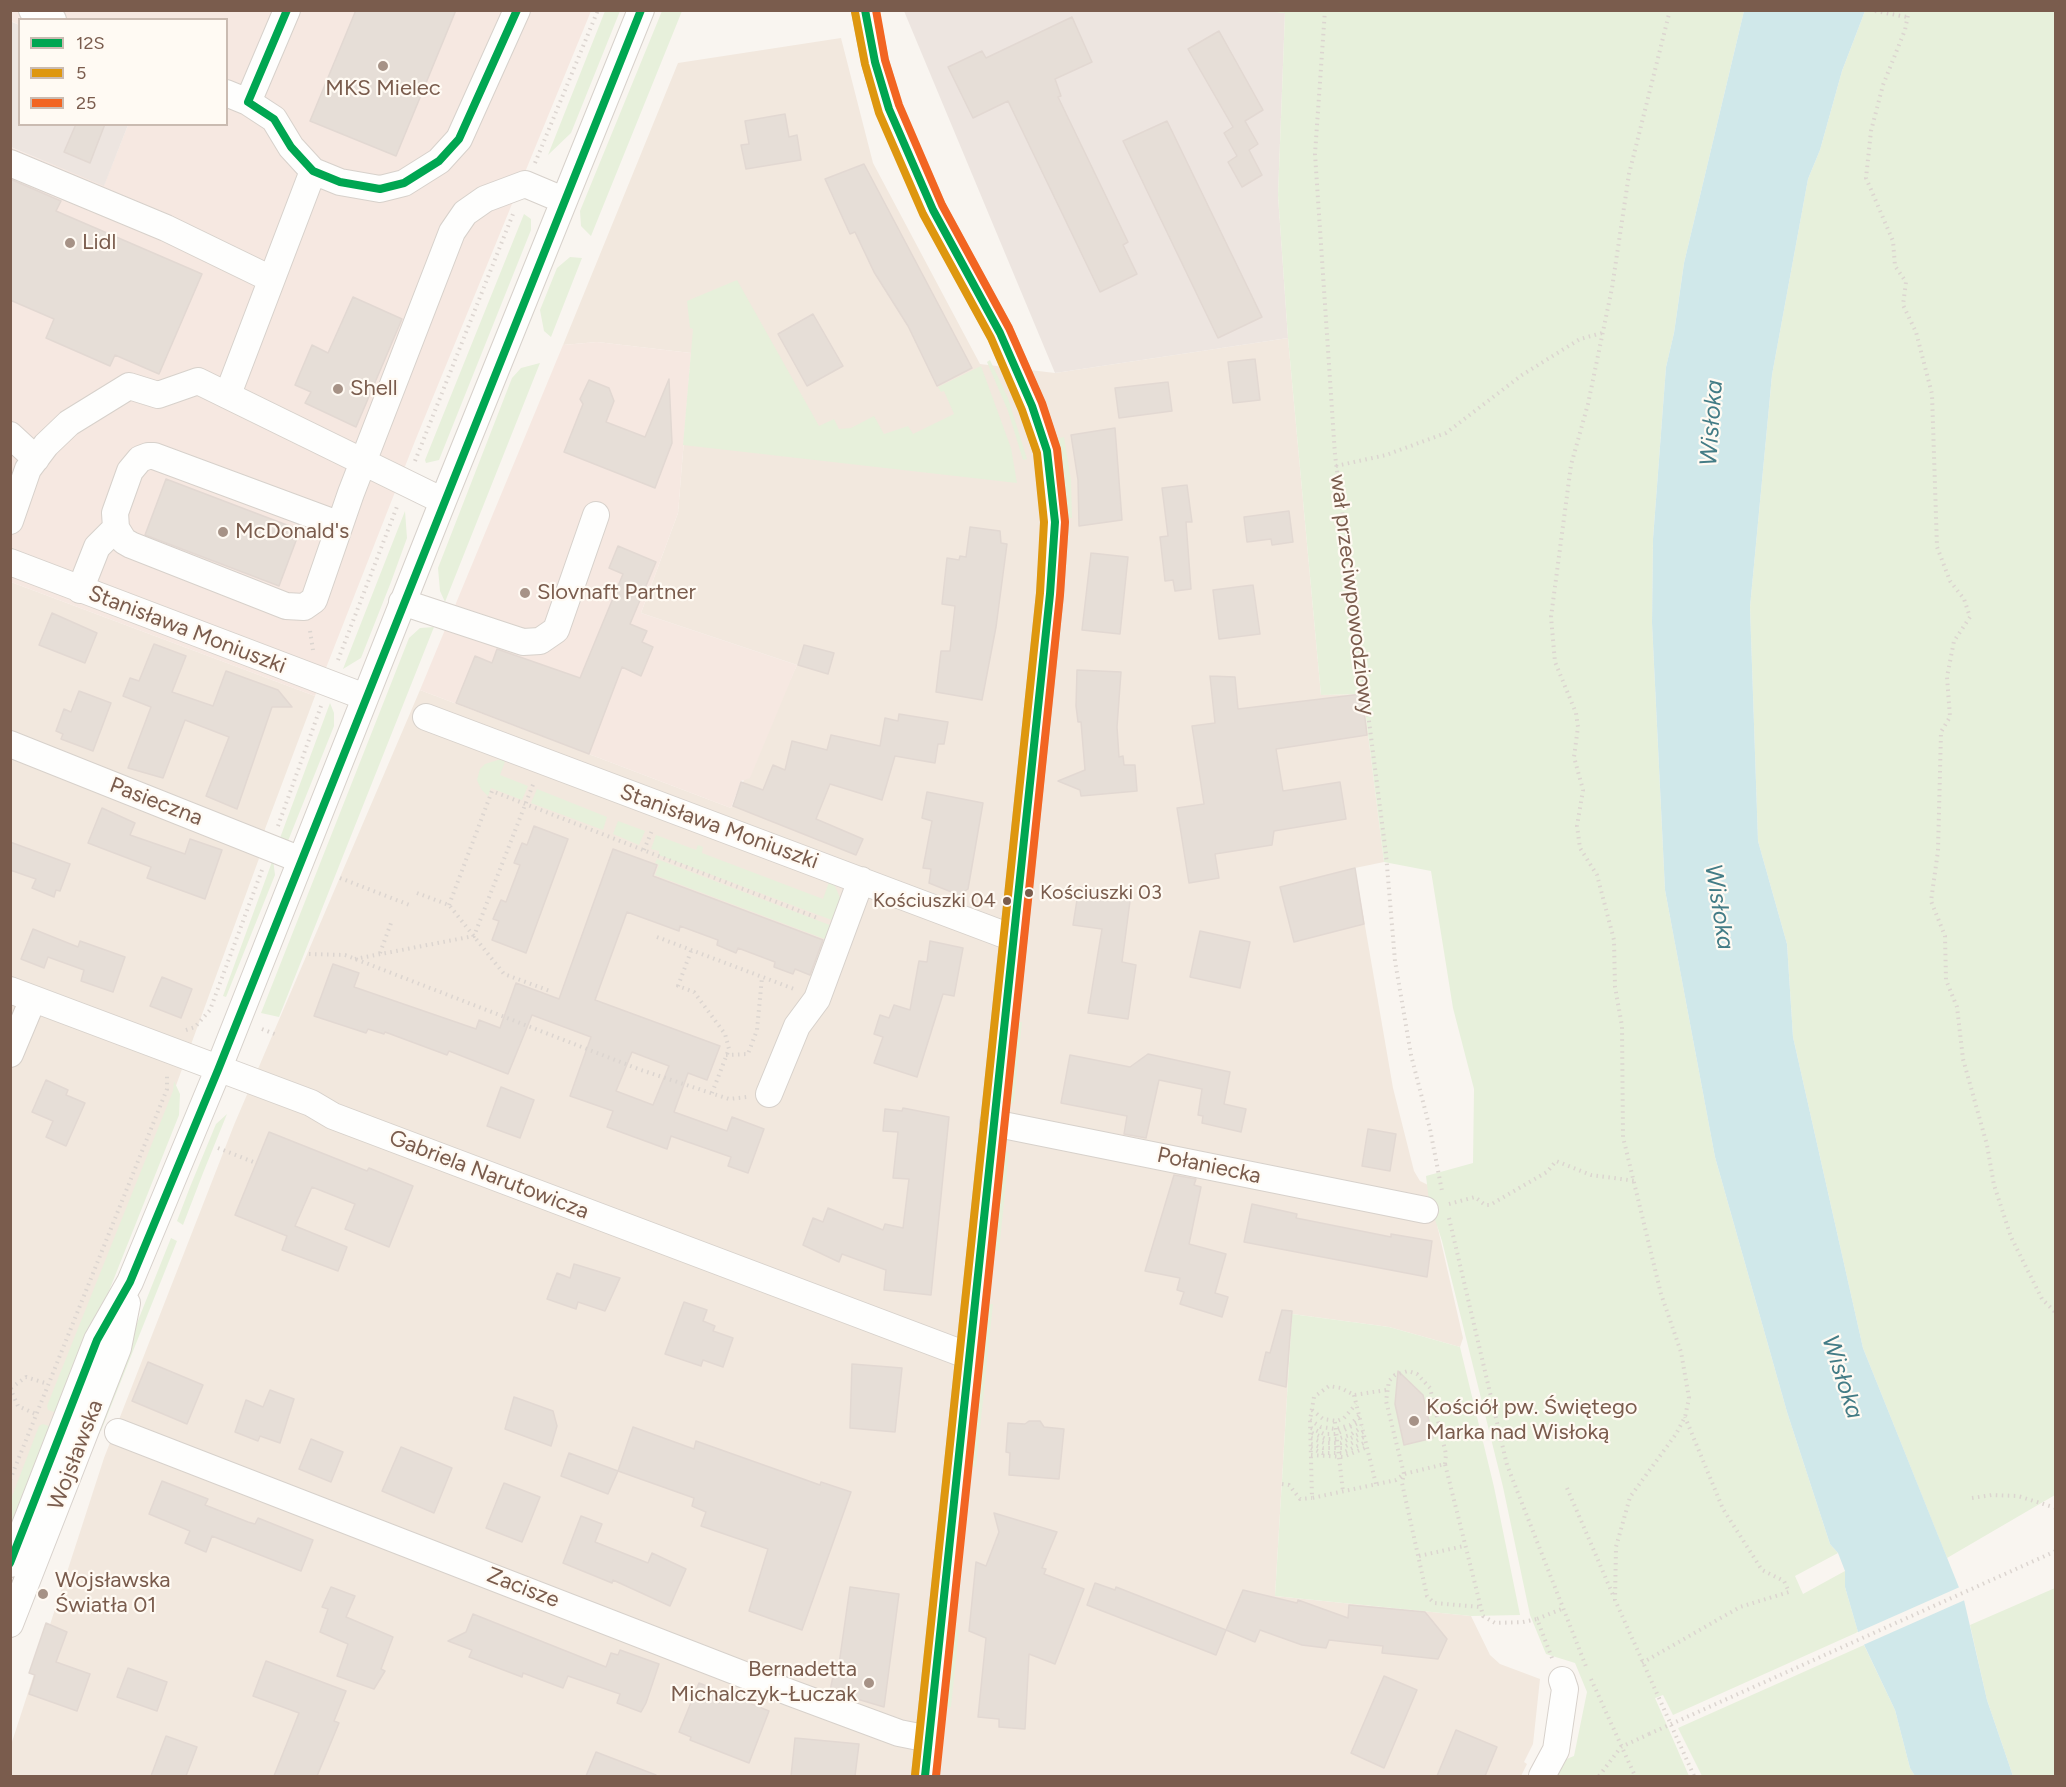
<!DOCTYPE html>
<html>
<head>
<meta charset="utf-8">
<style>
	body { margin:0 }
	#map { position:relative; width:2066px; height:1787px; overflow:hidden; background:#f9f5f0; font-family:Figtree,sans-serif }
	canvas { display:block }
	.frame { position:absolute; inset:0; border:12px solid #7a5c4d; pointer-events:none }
	.legend { position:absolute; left:18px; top:18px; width:210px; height:108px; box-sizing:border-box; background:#fffaf3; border:2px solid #cabbb1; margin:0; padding:8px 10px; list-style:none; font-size:18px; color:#7a5c4d }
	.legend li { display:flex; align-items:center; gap:12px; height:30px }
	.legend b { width:30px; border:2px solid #cabbb1 }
</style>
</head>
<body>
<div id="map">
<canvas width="2066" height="1787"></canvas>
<div class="frame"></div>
<ul class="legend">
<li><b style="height:8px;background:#00a651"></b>12S</li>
<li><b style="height:8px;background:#de970f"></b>5</li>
<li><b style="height:8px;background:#f26522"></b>25</li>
</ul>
</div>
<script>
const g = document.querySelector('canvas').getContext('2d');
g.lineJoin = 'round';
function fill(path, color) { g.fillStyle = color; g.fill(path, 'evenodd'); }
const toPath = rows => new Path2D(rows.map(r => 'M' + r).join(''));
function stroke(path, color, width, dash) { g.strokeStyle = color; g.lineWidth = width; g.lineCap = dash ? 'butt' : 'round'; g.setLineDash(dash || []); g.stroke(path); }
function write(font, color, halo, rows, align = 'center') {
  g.font = font + ' Figtree,sans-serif'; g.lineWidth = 4.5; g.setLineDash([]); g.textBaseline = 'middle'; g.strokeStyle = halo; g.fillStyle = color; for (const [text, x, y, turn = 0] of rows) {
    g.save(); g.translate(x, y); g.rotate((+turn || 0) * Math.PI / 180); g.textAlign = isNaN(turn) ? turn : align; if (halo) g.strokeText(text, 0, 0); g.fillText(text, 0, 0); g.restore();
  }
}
const residential = toPath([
	[841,38,873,163,980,364,1055,373,1288,338,1321,695,1363,694,1384,862,1355,868,1393,1088,1414,1171,1420,1181,1428,1185,1463,1338,1460,1347,1389,1327,1292,1314,1275,1596,1471,1616,1490,1655,1500,1664,1540,1679,1533,1744,1524,1762,1527,1764,1521,1776,11,1776,11,1745,104,1458,234,1125,420,690,731,808,797,665,641,613,678,513,691,353,597,342,563,345,678,63],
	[11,582,315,696,265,829,261,853,11,1537]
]);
const commercial = toPath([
	[11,11,591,11,415,441,315,696,11,582,10,147,104,185,128,125,226,124,226,20,20,20,19,25,11,21],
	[597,342,691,353,678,513,641,613,797,665,750,778,741,781,731,808,420,690,563,345]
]);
const industrial = toPath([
	[1261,10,1285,13,1278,195,1288,338,1055,373,904,11],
	[10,21,19,25,20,124,128,125,104,186,11,147]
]);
const green = toPath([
	[605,11,620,11,571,133,548,155],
	[662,11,682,11,591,236,581,226,580,211],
	[1261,11,1744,11,1684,263,1674,333,1666,367,1653,539,1652,623,1665,890,1715,1157,1787,1412,1830,1544,1838,1553,1795,1576,1803,1594,1845,1571,1845,1587,1858,1632,1673,1715,1663,1695,1655,1698,1689,1776,1555,1776,1564,1760,1574,1756,1587,1692,1575,1663,1546,1654,1530,1615,1503,1487,1442,1241,1429,1201,1426,1176,1473,1163,1474,1089,1453,1008,1431,871,1384,862,1363,694,1321,695,1288,338,1278,195,1285,13],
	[1865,11,2055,11,2055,1495,1947,1558,1863,1348,1793,1037,1787,944,1758,841,1750,607,1772,375,1808,179,1820,150,1842,71],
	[524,214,531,219,531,230,439,460,426,463,425,460],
	[570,257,582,258,551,337,544,331,540,310,557,268],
	[737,280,819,426,834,419,839,429,851,428,874,416,884,434,908,426,913,434,954,414,944,391,941,392,938,387,981,366,1011,448,1017,483,683,445,693,329,690,328,687,301],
	[990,360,1008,398,1027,459,1023,460,1008,411,987,362],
	[540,363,445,602,440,591,438,568,512,378,521,368],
	[1064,437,1071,480,1072,518,1065,517,1056,439],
	[405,511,407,538,391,582,361,658,343,669],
	[434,627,279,1017,261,1013,409,638,420,628],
	[330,703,334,713,334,726,288,841,280,838],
	[501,759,506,759,500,775,528,786,522,800,491,788,488,796,481,789,477,780,480,769,485,764],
	[537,789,607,817,603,830,531,803],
	[618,821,645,831,639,845,613,834],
	[656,835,696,850,698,845,703,847,702,853,823,899,829,882,834,884,841,900,837,922,659,855,659,851,651,849],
	[273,859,275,875,226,997,223,996],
	[657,859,835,927,830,941,655,875,659,865,655,863],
	[1019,1022,1022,1022,1014,1102,1007,1107,1016,1023],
	[174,1081,180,1094,179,1115,60,1414,48,1410,47,1406,173,1091],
	[227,1114,203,1173,183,1225,177,1221,190,1187,216,1124],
	[1003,1151,1009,1152,999,1251,992,1250],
	[171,1238,177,1241,101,1431,95,1428],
	[987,1304,993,1304,976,1467,970,1466],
	[1292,1314,1389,1327,1460,1347,1494,1487,1520,1615,1471,1616,1275,1596],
	[43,1424,54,1428,11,1539,11,1499,39,1426],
	[2055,1588,2055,1776,2013,1776,1987,1700,1970,1625],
	[952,1629,959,1630,951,1707,944,1706],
	[1864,1645,1895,1710,1910,1768,1915,1776,1702,1776,1678,1728]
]);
const water = toPath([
	[1744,11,1865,11,1842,71,1820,150,1808,179,1772,375,1750,607,1758,841,1787,944,1793,1037,1863,1348,1964,1600,1987,1700,2013,1776,1915,1776,1910,1768,1895,1710,1858,1632,1845,1587,1845,1571,1838,1553,1830,1544,1787,1412,1715,1157,1665,890,1652,623,1653,539,1666,367,1674,333,1684,263]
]);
const pier = toPath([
	[1962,1586,1967,1599,1861,1646,1856,1633]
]);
const building = toPath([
	[356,10,456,10,396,156,310,121,356,10],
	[1072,17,1092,62,1055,79,1061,96,1058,97,1128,242,1123,245,1137,274,1100,292,1008,101,973,118,948,67,982,51,986,58,1072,17],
	[1219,31,1263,110,1245,121,1258,144,1249,150,1262,175,1242,187,1228,162,1237,156,1224,133,1233,127,1188,49,1219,31],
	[785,114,789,137,797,135,801,160,746,169,741,145,749,144,745,121,785,114],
	[1167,121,1262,317,1218,338,1123,141,1167,121],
	[76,124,105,124,90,163,64,152,76,124],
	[864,164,972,368,937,386,908,326,874,272,855,232,850,234,825,179,864,164],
	[10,179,61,201,56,211,202,274,159,374,115,355,110,366,46,338,54,319,10,300,10,179],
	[353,297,402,319,356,427,305,403,311,392,295,385,312,345,328,353,353,297],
	[813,314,843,366,807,386,778,334,813,314],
	[1255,359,1260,400,1233,403,1228,362,1255,359],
	[669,379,672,443,655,488,564,452,583,404,580,399,589,380,609,388,614,401,606,422,645,437,669,379],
	[1168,382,1172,411,1119,418,1115,388,1168,382],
	[1115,428,1122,520,1079,526,1078,480,1071,435,1115,428],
	[166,479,300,530,279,586,145,535,166,479],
	[1187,485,1192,522,1186,522,1191,589,1175,591,1173,580,1165,581,1160,537,1168,536,1162,488,1187,485],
	[1289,511,1293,542,1272,545,1271,539,1247,542,1244,517,1289,511],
	[970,527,1000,531,1001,543,1007,544,996,627,982,700,936,692,941,651,950,651,955,606,942,604,947,558,959,560,960,556,966,557,970,527],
	[618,546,656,562,630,624,647,631,642,642,653,647,641,676,622,667,589,754,456,703,475,656,492,663,497,649,580,678,623,574,609,568,618,546],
	[1091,553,1128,557,1120,634,1082,630,1091,553],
	[1253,585,1260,634,1219,639,1213,590,1253,585],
	[52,613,97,633,85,663,39,645,52,613],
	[154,644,186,656,172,692,213,706,226,671,278,690,292,707,272,707,237,809,206,796,229,737,185,720,163,778,128,768,151,707,123,696,130,678,139,681,154,644],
	[804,645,834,653,828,674,798,665,804,645],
	[1077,670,1121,672,1117,727,1119,757,1123,756,1124,765,1135,765,1137,791,1081,796,1080,790,1058,781,1085,770,1081,722,1078,722,1076,706,1077,670],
	[1210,676,1235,677,1238,709,1362,694,1367,735,1276,749,1283,791,1340,782,1346,819,1274,831,1272,845,1215,854,1219,878,1189,883,1177,808,1204,804,1192,726,1215,723,1210,676],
	[79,691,111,703,93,751,61,739,63,734,56,731,64,709,71,712,79,691],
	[899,714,948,722,944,744,938,744,935,763,895,756,882,800,830,784,816,819,863,839,856,855,733,806,741,782,763,790,773,765,785,770,792,741,827,750,831,735,880,746,885,718,898,721,899,714],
	[927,792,983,803,968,889,959,895,929,883,931,869,923,868,932,821,922,818,927,792],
	[102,808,135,823,130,835,185,854,190,839,222,850,205,899,147,878,151,867,88,843,102,808],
	[534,826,568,839,526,953,492,940,499,921,493,919,501,900,506,902,520,865,514,863,522,843,527,845,534,826],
	[10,842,70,864,60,891,56,890,54,897,32,888,36,879,10,870,10,842],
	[613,849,657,865,653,876,823,940,810,975,795,969,793,974,774,967,775,962,738,948,736,953,717,945,718,940,680,926,679,931,627,912,595,1000,720,1046,707,1080,688,1073,674,1112,727,1131,732,1117,764,1129,748,1173,728,1166,731,1157,685,1141,671,1136,667,1149,607,1127,613,1111,570,1096,591,1037,532,1015,508,1074,449,1051,447,1055,385,1032,384,1034,368,1029,366,1033,314,1016,333,964,359,973,354,987,476,1029,479,1020,500,1028,516,983,559,999,613,849],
	[632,1052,669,1066,653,1105,616,1091,632,1052],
	[1355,868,1364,924,1294,942,1280,887,1355,868],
	[1079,887,1111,891,1111,896,1130,901,1122,962,1136,965,1128,1019,1088,1013,1102,929,1073,925,1079,887],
	[33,929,78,947,80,941,125,957,113,992,81,981,84,970,48,957,44,968,21,959,33,929],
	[1200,931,1250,942,1240,988,1190,977,1200,931],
	[930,941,963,948,954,996,943,994,917,1077,874,1063,883,1037,874,1034,880,1015,889,1018,894,1005,910,1010,919,961,927,962,930,941],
	[162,977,192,989,181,1018,150,1006,162,977],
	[1148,1054,1230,1072,1224,1104,1246,1109,1241,1132,1202,1123,1203,1116,1198,1115,1202,1089,1159,1080,1146,1138,1124,1134,1127,1116,1061,1103,1070,1055,1130,1067,1148,1054],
	[46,1080,68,1090,66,1095,85,1103,66,1146,46,1137,53,1121,32,1112,46,1080],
	[501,1087,534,1100,520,1138,487,1126,501,1087],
	[903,1108,949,1117,931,1295,884,1290,886,1270,842,1254,839,1262,803,1245,813,1218,823,1222,828,1208,883,1230,885,1224,903,1228,909,1179,893,1178,898,1132,883,1131,885,1109,902,1111,903,1108],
	[1368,1129,1396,1134,1390,1171,1362,1166,1368,1129],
	[269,1132,367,1171,369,1168,413,1186,389,1247,345,1229,355,1204,312,1187,295,1226,347,1247,338,1271,282,1250,287,1236,235,1215,269,1132],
	[1174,1175,1196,1179,1194,1185,1201,1187,1189,1244,1226,1254,1215,1293,1228,1297,1222,1317,1180,1304,1184,1292,1177,1290,1180,1278,1145,1271,1174,1175],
	[1252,1204,1297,1214,1296,1218,1391,1237,1391,1234,1432,1241,1427,1277,1244,1242,1252,1204],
	[574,1264,620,1278,605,1311,578,1302,576,1309,547,1299,557,1273,570,1278,574,1264],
	[684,1302,707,1310,703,1321,715,1326,713,1331,733,1338,723,1367,703,1360,701,1366,665,1354,684,1302],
	[1282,1310,1292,1311,1286,1387,1259,1380,1266,1352,1270,1353,1282,1310],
	[148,1362,203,1385,187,1424,132,1401,148,1362],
	[852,1364,902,1368,895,1432,850,1428,852,1364],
	[1398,1371,1423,1395,1433,1438,1404,1445,1395,1404,1398,1371],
	[270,1390,294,1399,280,1443,260,1436,258,1441,235,1432,246,1400,263,1407,270,1390],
	[514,1397,553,1411,557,1426,551,1446,505,1429,514,1397],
	[1029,1421,1040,1421,1044,1427,1064,1429,1059,1479,1009,1475,1010,1453,1006,1452,1008,1423,1025,1424,1029,1421],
	[633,1427,694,1449,696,1441,820,1485,821,1482,851,1492,802,1630,749,1611,768,1549,701,1526,706,1512,692,1506,694,1498,618,1471,633,1427],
	[311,1439,343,1452,331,1482,299,1469,311,1439],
	[401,1447,452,1468,434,1513,382,1491,401,1447],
	[569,1453,618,1471,608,1494,561,1476,569,1453],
	[162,1481,208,1499,205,1505,248,1522,255,1524,258,1518,313,1540,301,1571,212,1536,206,1552,185,1543,190,1531,149,1514,162,1481],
	[504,1483,540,1497,522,1542,486,1528,504,1483],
	[994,1513,1057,1532,1042,1568,1046,1569,1044,1574,1084,1589,1055,1664,1029,1654,1025,1729,999,1727,999,1719,978,1717,986,1638,969,1631,976,1562,986,1566,999,1532,994,1513],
	[581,1516,602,1524,595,1542,648,1563,652,1553,686,1569,670,1606,613,1580,612,1583,563,1563,581,1516],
	[1095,1583,1115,1590,1116,1587,1226,1630,1216,1655,1087,1605,1095,1583],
	[331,1587,355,1596,346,1617,393,1637,381,1669,385,1671,374,1689,337,1676,348,1644,320,1632,328,1609,322,1607,331,1587],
	[850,1587,899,1594,884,1707,830,1691,834,1671,838,1671,850,1587],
	[1243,1590,1297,1603,1298,1600,1348,1618,1349,1605,1425,1612,1447,1639,1438,1659,1382,1653,1383,1646,1329,1640,1326,1648,1302,1645,1260,1630,1255,1642,1226,1630,1243,1590],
	[473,1614,606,1667,611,1653,618,1655,620,1650,659,1664,646,1703,641,1712,617,1703,620,1694,568,1676,563,1688,523,1673,522,1677,469,1657,472,1650,448,1641,466,1632,473,1614],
	[46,1623,67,1632,56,1662,90,1674,77,1711,29,1694,35,1675,29,1673,46,1623],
	[266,1661,346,1691,334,1721,339,1723,317,1776,274,1776,299,1713,253,1696,266,1661],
	[128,1668,167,1682,157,1711,117,1697,128,1668],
	[1384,1676,1417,1690,1384,1768,1351,1753,1384,1676],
	[699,1683,769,1711,749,1763,690,1740,691,1737,679,1732,699,1683],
	[1456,1730,1497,1747,1485,1776,1437,1776,1456,1730],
	[166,1736,197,1747,186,1776,151,1776,166,1736],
	[795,1738,859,1744,855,1776,791,1776,795,1738],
	[596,1752,656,1775,655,1776,586,1776,596,1752]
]);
const path = toPath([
	[1325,10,1315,154,1335,455,1386,854,1395,961,1411,1055,1430,1129,1442,1191],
	[1670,10,1629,174,1612,288,1588,404,1571,465,1551,617,1555,662,1576,713,1578,727,1574,757,1583,790,1577,826,1580,848,1597,875,1614,940,1615,987,1622,1026,1623,1137,1661,1294,1681,1352,1689,1398,1685,1417,1676,1434,1630,1497,1616,1547,1615,1600,1694,1776],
	[1909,10,1905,30,1883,85,1871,131,1866,178,1893,241,1895,266,1906,282,1903,305,1916,332,1932,394,1937,547,1950,581,1964,599,1970,617,1954,641,1947,677,1950,717,1941,732,1938,851,1931,901,1945,936,1946,980,1957,1007,1963,1059,1987,1145,1994,1185,2011,1237,2042,1299,2056,1313],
	[1875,11,1907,17],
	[535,163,598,10],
	[415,461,513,214],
	[1336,466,1386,455,1446,433,1522,375,1580,339,1602,333],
	[310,631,313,650],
	[338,660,398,504],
	[278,826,321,706],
	[644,850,653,828],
	[340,878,412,906],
	[417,893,449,905,504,974,550,991],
	[449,905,492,791,820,919],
	[657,937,794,989],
	[691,951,678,986,694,992,725,1034,729,1049,712,1093],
	[380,953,391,923],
	[309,954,345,955,641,1070,729,1099,747,1097],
	[355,959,474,936,534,782],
	[262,1029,277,1035],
	[186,1030,195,1027,210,1010,262,870],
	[726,1055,748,1054,757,1030,762,977],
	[218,1148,256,1163],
	[1449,1204,1475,1197,1485,1205,1490,1205,1547,1172,1556,1161,1591,1175,1636,1181],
	[1449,1218,1507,1465,1587,1669],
	[10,1388,18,1406,38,1415],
	[11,1388,26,1377,48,1384],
	[1386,1390,1354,1395,1341,1388,1329,1386,1314,1397,1310,1420,1312,1498,1396,1480,1404,1474,1445,1464,1483,1616,1495,1623,1523,1622,1537,1619],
	[1354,1395,1376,1484],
	[1312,1410,1323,1419,1337,1421,1344,1418,1356,1404],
	[1310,1420,1321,1427,1336,1429,1350,1425,1359,1416],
	[1335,1422,1343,1492],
	[1311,1428,1324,1434,1336,1434,1360,1422],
	[1312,1433,1326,1439,1337,1439,1350,1435,1362,1427],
	[1311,1438,1325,1443,1341,1443,1363,1432],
	[1311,1444,1323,1448,1342,1448,1364,1437],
	[1311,1448,1322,1453,1342,1453,1366,1442],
	[1311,1455,1343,1457,1367,1447],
	[1445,1464,1446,1454,1430,1388,1417,1374,1408,1371,1395,1375,1389,1381,1386,1401,1404,1474,1402,1483,1427,1596,1434,1603,1480,1607],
	[10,1480,167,1089,167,1076],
	[1282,1484,1289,1485,1300,1499,1312,1498],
	[1567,1488,1613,1595],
	[1972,1498,1992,1495,2018,1496,2056,1508],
	[1419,1556,1464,1546],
	[1552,1658,1537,1619,1564,1608],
	[1642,1663,1740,1607,1789,1592,1784,1581,1762,1570,1723,1509,1685,1417],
	[1591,1679,1635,1776],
	[1599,1776,1621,1747,1649,1734]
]);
const minor = toPath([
	[32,10,53,20],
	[865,10,875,62,889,109,933,210,1000,333,1032,406,1047,451,1055,522,1050,594,925,1776],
	[226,93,248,102,274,119,291,147,313,171,340,182,380,189,404,183,439,161,459,139,517,10],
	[248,102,287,10],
	[10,163,166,228,271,279],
	[228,394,313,171],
	[10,435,36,459],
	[10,521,28,469,46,445,69,423,129,386,158,395,198,381,443,501],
	[116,528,124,541,131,545,286,606,304,607,314,600,351,493,452,232,465,213,485,199,525,184,563,200],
	[10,562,365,697],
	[80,590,97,547,116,528,115,513,130,471,140,459,148,456,154,456,340,525],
	[402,602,523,642,540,641,556,630,596,515],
	[426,717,1013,938],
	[10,744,301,860],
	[10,990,311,1103,333,1116,969,1356],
	[10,1054,33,999],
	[769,1094,797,1026,817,999,861,880],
	[993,1123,1425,1210],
	[118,1432,791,1693,899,1733,929,1739],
	[10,1564,97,1340,130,1282,218,1070,443,501,641,10],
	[10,1624,118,1348,127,1303],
	[1542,1776,1556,1750,1565,1689,1562,1680]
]);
const pathBridge = toPath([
	[1649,1734,2056,1551]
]);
const bus1 = toPath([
	[287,10,248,102,274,119,291,147,313,171,340,182,380,189,404,183,439,161,459,139,517,10],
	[865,10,875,62,889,109,933,210,1000,333,1032,406,1047,451,1055,522,1050,594,925,1776],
	[10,1563,97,1340,130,1282,218,1070,641,10]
]);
const bus2 = toPath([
	[855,12,865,64,879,113,923,214,991,338,1022,410,1037,453,1044,522,1040,593,915,1775]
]);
const bus3 = toPath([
	[876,10,885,60,899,105,942,205,1009,328,1042,403,1057,449,1065,522,1060,595,936,1776]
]);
const markers = [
	[383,66,6,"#a69286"],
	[70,243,6,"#a69286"],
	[338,389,6,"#a69286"],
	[223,532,6,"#a69286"],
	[525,593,6,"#a69286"],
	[1029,893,5,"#7a5c4d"],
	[1007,901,5,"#7a5c4d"],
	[1414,1421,6,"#a69286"],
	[43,1594,6,"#a69286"],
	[869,1683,6,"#a69286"]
];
const busNames = [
	["Kościuszki 03",1040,893],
	["Kościuszki 04",996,901,"right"]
];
const poiNames = [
	["MKS Mielec",383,89,"center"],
	["Lidl",82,243],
	["Shell",350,389],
	["McDonald's",235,532],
	["Slovnaft Partner",537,593],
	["Kościół pw. Świętego",1426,1408],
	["Marka nad Wisłoką",1426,1433],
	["Wojsławska",55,1581],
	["Światła 01",55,1606],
	["Bernadetta",857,1670,"right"],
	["Michalczyk-Łuczak",857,1695,"right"]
];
const streetNames = [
	["wał przeciwpowodziowy",1352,595,83],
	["Stanisława Moniuszki",187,630,21],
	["Pasieczna",156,802,21],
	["Stanisława Moniuszki",719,827,20],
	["Połaniecka",1209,1166,12],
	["Gabriela Narutowicza",489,1175,21],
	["Wojsławska",76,1455,-69],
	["Zacisze",523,1588,21]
];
const waterNames = [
	["Wisłoka",1712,423,-86],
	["Wisłoka",1719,907,81],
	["Wisłoka",1842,1377,72]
];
fill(residential, '#f2e8de');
fill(commercial, '#f6e8e1');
fill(industrial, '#ede5e0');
fill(green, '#e7f0db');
fill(water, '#d0e8ea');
fill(pier, '#f9f5f0');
fill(building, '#e6ded7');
stroke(building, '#e2d8d2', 1.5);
stroke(minor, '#d7d1cb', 28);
stroke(path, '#dcd5d0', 4, [1.5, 4.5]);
stroke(minor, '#fefefd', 26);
stroke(pathBridge, '#dcd5d0', 4, [1.5, 4.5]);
stroke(bus1, '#00a651', 8);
stroke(bus2, '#de970f', 8);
stroke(bus3, '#f26522', 8);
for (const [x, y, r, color] of markers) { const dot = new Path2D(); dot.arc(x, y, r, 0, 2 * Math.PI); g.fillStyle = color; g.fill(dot); stroke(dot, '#fffaf3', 2); }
write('20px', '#7a5c4d', '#fffaf3', busNames, 'left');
write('22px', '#7a5c4d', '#fffaf3', poiNames, 'left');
write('22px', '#7a5c4d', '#fffaf3', streetNames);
write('italic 24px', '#437c86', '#fffaf3', waterNames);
</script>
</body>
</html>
